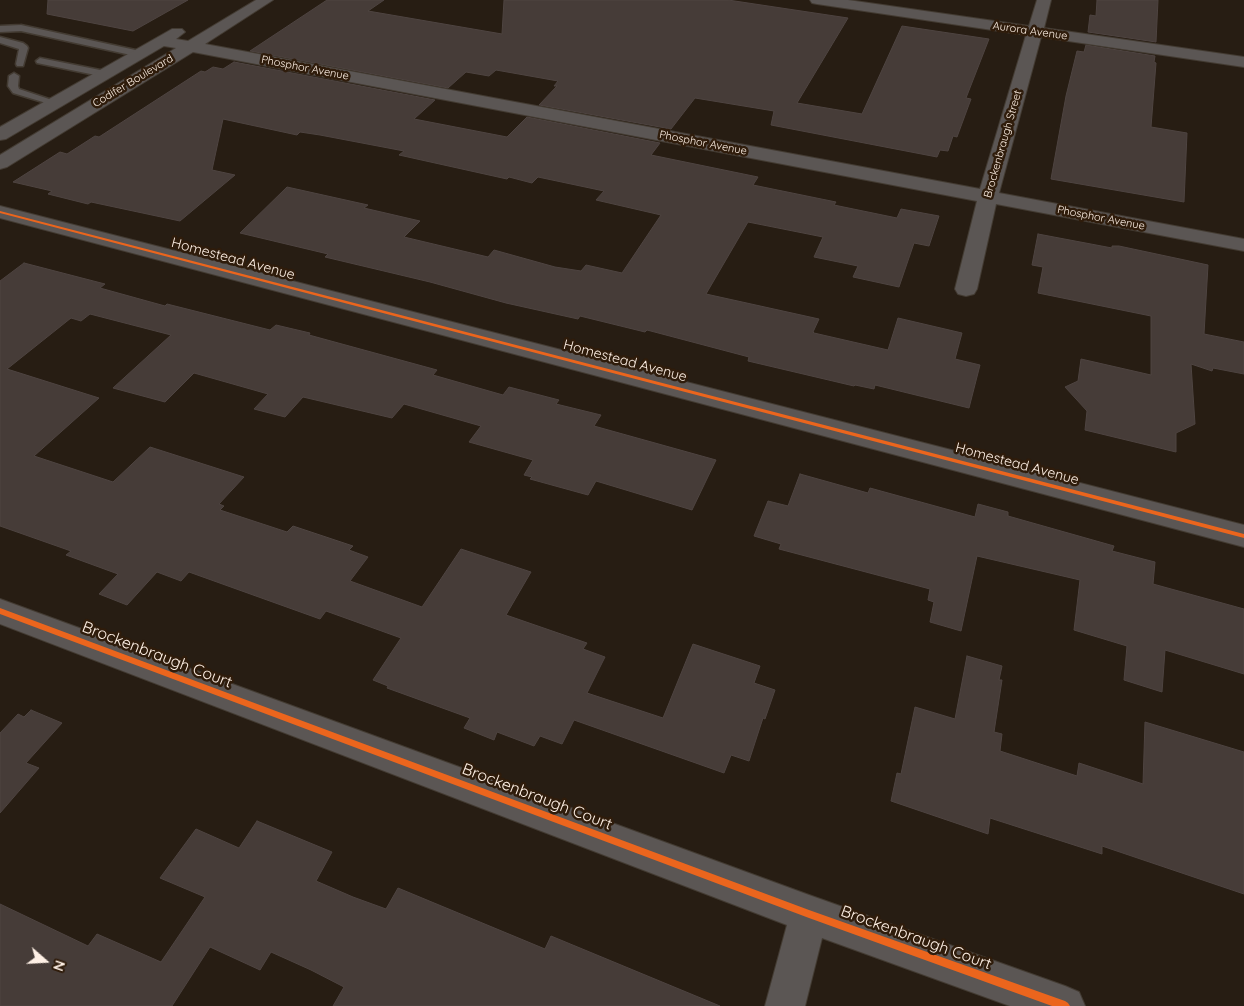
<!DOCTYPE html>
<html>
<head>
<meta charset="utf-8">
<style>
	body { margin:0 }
	#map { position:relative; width:1244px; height:1006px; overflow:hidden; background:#271d13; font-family:Quicksand,sans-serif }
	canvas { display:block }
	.north { position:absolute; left:20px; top:936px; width:50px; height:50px; -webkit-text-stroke:4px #2f1c0b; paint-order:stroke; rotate:109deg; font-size:14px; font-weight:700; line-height:20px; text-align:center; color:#fef0e5 }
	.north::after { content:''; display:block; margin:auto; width:18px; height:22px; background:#fef0e5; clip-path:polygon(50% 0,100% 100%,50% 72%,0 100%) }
</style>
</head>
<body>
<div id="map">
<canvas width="1244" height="1006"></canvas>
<div class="north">N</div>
</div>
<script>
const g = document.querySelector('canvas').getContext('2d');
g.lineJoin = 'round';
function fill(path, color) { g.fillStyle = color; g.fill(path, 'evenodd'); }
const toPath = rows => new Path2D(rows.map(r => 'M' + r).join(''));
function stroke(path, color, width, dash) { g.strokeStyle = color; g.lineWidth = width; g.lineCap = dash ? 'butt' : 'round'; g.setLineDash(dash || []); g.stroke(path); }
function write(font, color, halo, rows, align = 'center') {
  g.font = font + ' Quicksand,sans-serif'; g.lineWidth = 5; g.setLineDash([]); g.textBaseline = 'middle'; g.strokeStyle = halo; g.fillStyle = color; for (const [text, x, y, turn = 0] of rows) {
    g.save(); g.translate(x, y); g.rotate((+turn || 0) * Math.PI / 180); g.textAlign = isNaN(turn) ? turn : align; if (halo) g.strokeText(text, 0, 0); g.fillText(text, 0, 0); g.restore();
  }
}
const building = toPath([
	[48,0,188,0,133,31,47,14,48,0],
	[327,0,384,0,368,11,502,34,504,0,728,0,848,18,797,103,862,114,902,26,989,39,966,98,971,99,957,137,953,136,948,151,940,150,937,157,771,125,774,111,695,98,671,129,539,105,557,86,554,86,558,81,496,70,489,76,466,72,448,88,250,51,327,0],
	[1097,0,1158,0,1156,42,1088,32,1090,15,1096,16,1097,0],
	[1086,45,1155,56,1154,62,1156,63,1151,127,1187,133,1184,202,1051,179,1066,96,1077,51,1084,52,1086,45],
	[234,62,435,100,414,119,507,137,527,117,660,143,651,155,758,177,753,185,836,202,834,205,897,218,901,209,939,216,929,246,914,243,899,287,853,277,858,266,814,257,823,237,748,222,706,294,819,319,813,332,814,333,888,350,898,318,962,333,955,359,980,365,969,408,875,385,874,389,855,385,854,386,748,361,749,357,647,330,645,332,580,316,578,319,506,303,430,282,325,257,328,254,240,233,287,187,368,205,364,208,420,221,404,237,488,257,494,250,555,267,581,271,586,265,622,273,661,215,596,200,604,191,538,177,532,183,509,177,507,179,399,155,404,151,320,135,300,132,297,135,223,119,212,170,235,175,180,221,91,202,88,204,48,194,52,191,13,182,60,152,67,154,95,136,99,137,201,71,205,72,213,67,223,69,234,62],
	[1038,234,1112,248,1112,246,1119,246,1208,265,1204,334,1244,342,1244,374,1213,368,1212,371,1191,364,1195,424,1176,433,1176,452,1085,430,1087,411,1065,387,1078,381,1081,359,1151,375,1151,316,1038,293,1043,267,1032,265,1038,234],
	[24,263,105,284,100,288,165,306,167,304,270,330,276,325,310,333,309,335,437,370,433,375,503,395,509,387,559,400,556,404,601,415,594,426,716,460,692,510,596,481,588,495,530,479,532,477,524,475,533,460,469,442,481,426,404,404,392,418,303,397,285,417,254,409,268,394,194,373,165,402,113,388,171,335,90,314,81,321,71,318,7,369,99,398,34,456,113,482,150,447,244,477,219,504,224,506,220,510,287,532,293,526,353,546,349,550,368,557,350,581,422,607,461,549,531,572,506,615,587,643,583,649,605,657,587,693,663,718,693,644,760,666,754,683,775,690,765,719,763,718,749,761,731,755,724,773,574,720,562,744,540,736,534,746,497,732,494,740,464,728,470,718,387,688,388,686,373,680,401,638,326,611,320,619,189,572,181,581,157,572,127,605,99,594,118,574,66,555,71,551,0,526,0,281,24,263],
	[800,474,868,493,870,488,975,517,978,504,1008,512,1008,516,1114,546,1112,551,1155,562,1153,584,1244,609,1244,674,1165,650,1162,692,1124,680,1127,646,1074,630,1080,580,977,556,961,631,930,622,934,602,928,600,930,589,779,549,781,544,754,536,768,501,788,506,800,474],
	[967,656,1002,666,999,680,1002,680,994,732,1002,734,1000,751,1077,776,1079,763,1143,784,1145,722,1244,752,1244,894,1102,846,1102,854,990,818,988,834,891,801,897,773,901,774,915,707,955,719,967,656],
	[31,710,62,723,26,763,39,768,0,813,0,733,18,714,24,717,31,710],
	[257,821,332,852,316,881,353,897,386,909,398,888,545,949,551,936,720,1006,333,1006,344,987,311,970,271,952,260,970,210,947,172,1006,0,1006,0,904,88,946,97,934,161,962,205,897,160,878,196,829,239,848,257,821]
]);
const service = toPath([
	[21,25,140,51,144,54,140,57,21,31,0,32,0,26,21,25],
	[0,37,23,43,27,46,28,48,23,66,17,66,16,64,19,49,0,43,0,37],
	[40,58,105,71,110,74,105,77,37,63,36,61,40,58],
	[14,73,19,76,18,86,19,89,61,103,56,106,13,93,8,86,9,76,14,73]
]);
const minor = toPath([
	[256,0,273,0,205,44,980,189,1026,35,817,4,812,3,810,0,848,0,1029,26,1037,0,1051,0,1044,28,1244,57,1244,67,1041,37,999,193,1244,239,1244,251,996,204,977,289,974,294,966,296,958,294,955,289,977,201,193,52,7,167,0,169,0,155,176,48,164,46,6,139,0,140,0,127,172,29,182,29,185,32,176,39,188,41,256,0],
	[0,206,1244,525,1244,547,0,218,0,206],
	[0,599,809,895,1065,986,1079,992,1085,1006,1010,1006,822,938,805,1006,765,1006,787,925,0,624,0,599]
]);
const cycleway = toPath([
	[0,211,1244,534,1244,538,0,213,0,211],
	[0,608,809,910,1065,1001,1068,1003,1070,1006,1052,1006,809,918,0,614,0,608]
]);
const farStreetnames = [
	["Aurora Avenue",1030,31,8],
	["Phosphor Avenue",305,68,11],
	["Codifer Boulevard",133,81,-31],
	["Phosphor Avenue",703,143,11],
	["Brockenbraugh Street",1003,144,-74],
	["Phosphor Avenue",1101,218,11]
];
const streetNames = [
	["Homestead Avenue",233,259,15],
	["Homestead Avenue",625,361,15],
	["Homestead Avenue",1017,464,15]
];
const nearStreetnames = [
	["Brockenbraugh Court",157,655,21],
	["Brockenbraugh Court",537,797,21],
	["Brockenbraugh Court",916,938,20]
];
fill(building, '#463c38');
stroke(building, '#4e4441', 1);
stroke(service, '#433b32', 3);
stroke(minor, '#433b32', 2);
fill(service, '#5b5654');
fill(minor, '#5b5654');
fill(cycleway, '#eb651d');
write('11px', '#fef0e5', '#2f1c0b', farStreetnames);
write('14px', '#fef0e5', '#2f1c0b', streetNames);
write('16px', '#fef0e5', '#2f1c0b', nearStreetnames);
</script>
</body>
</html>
